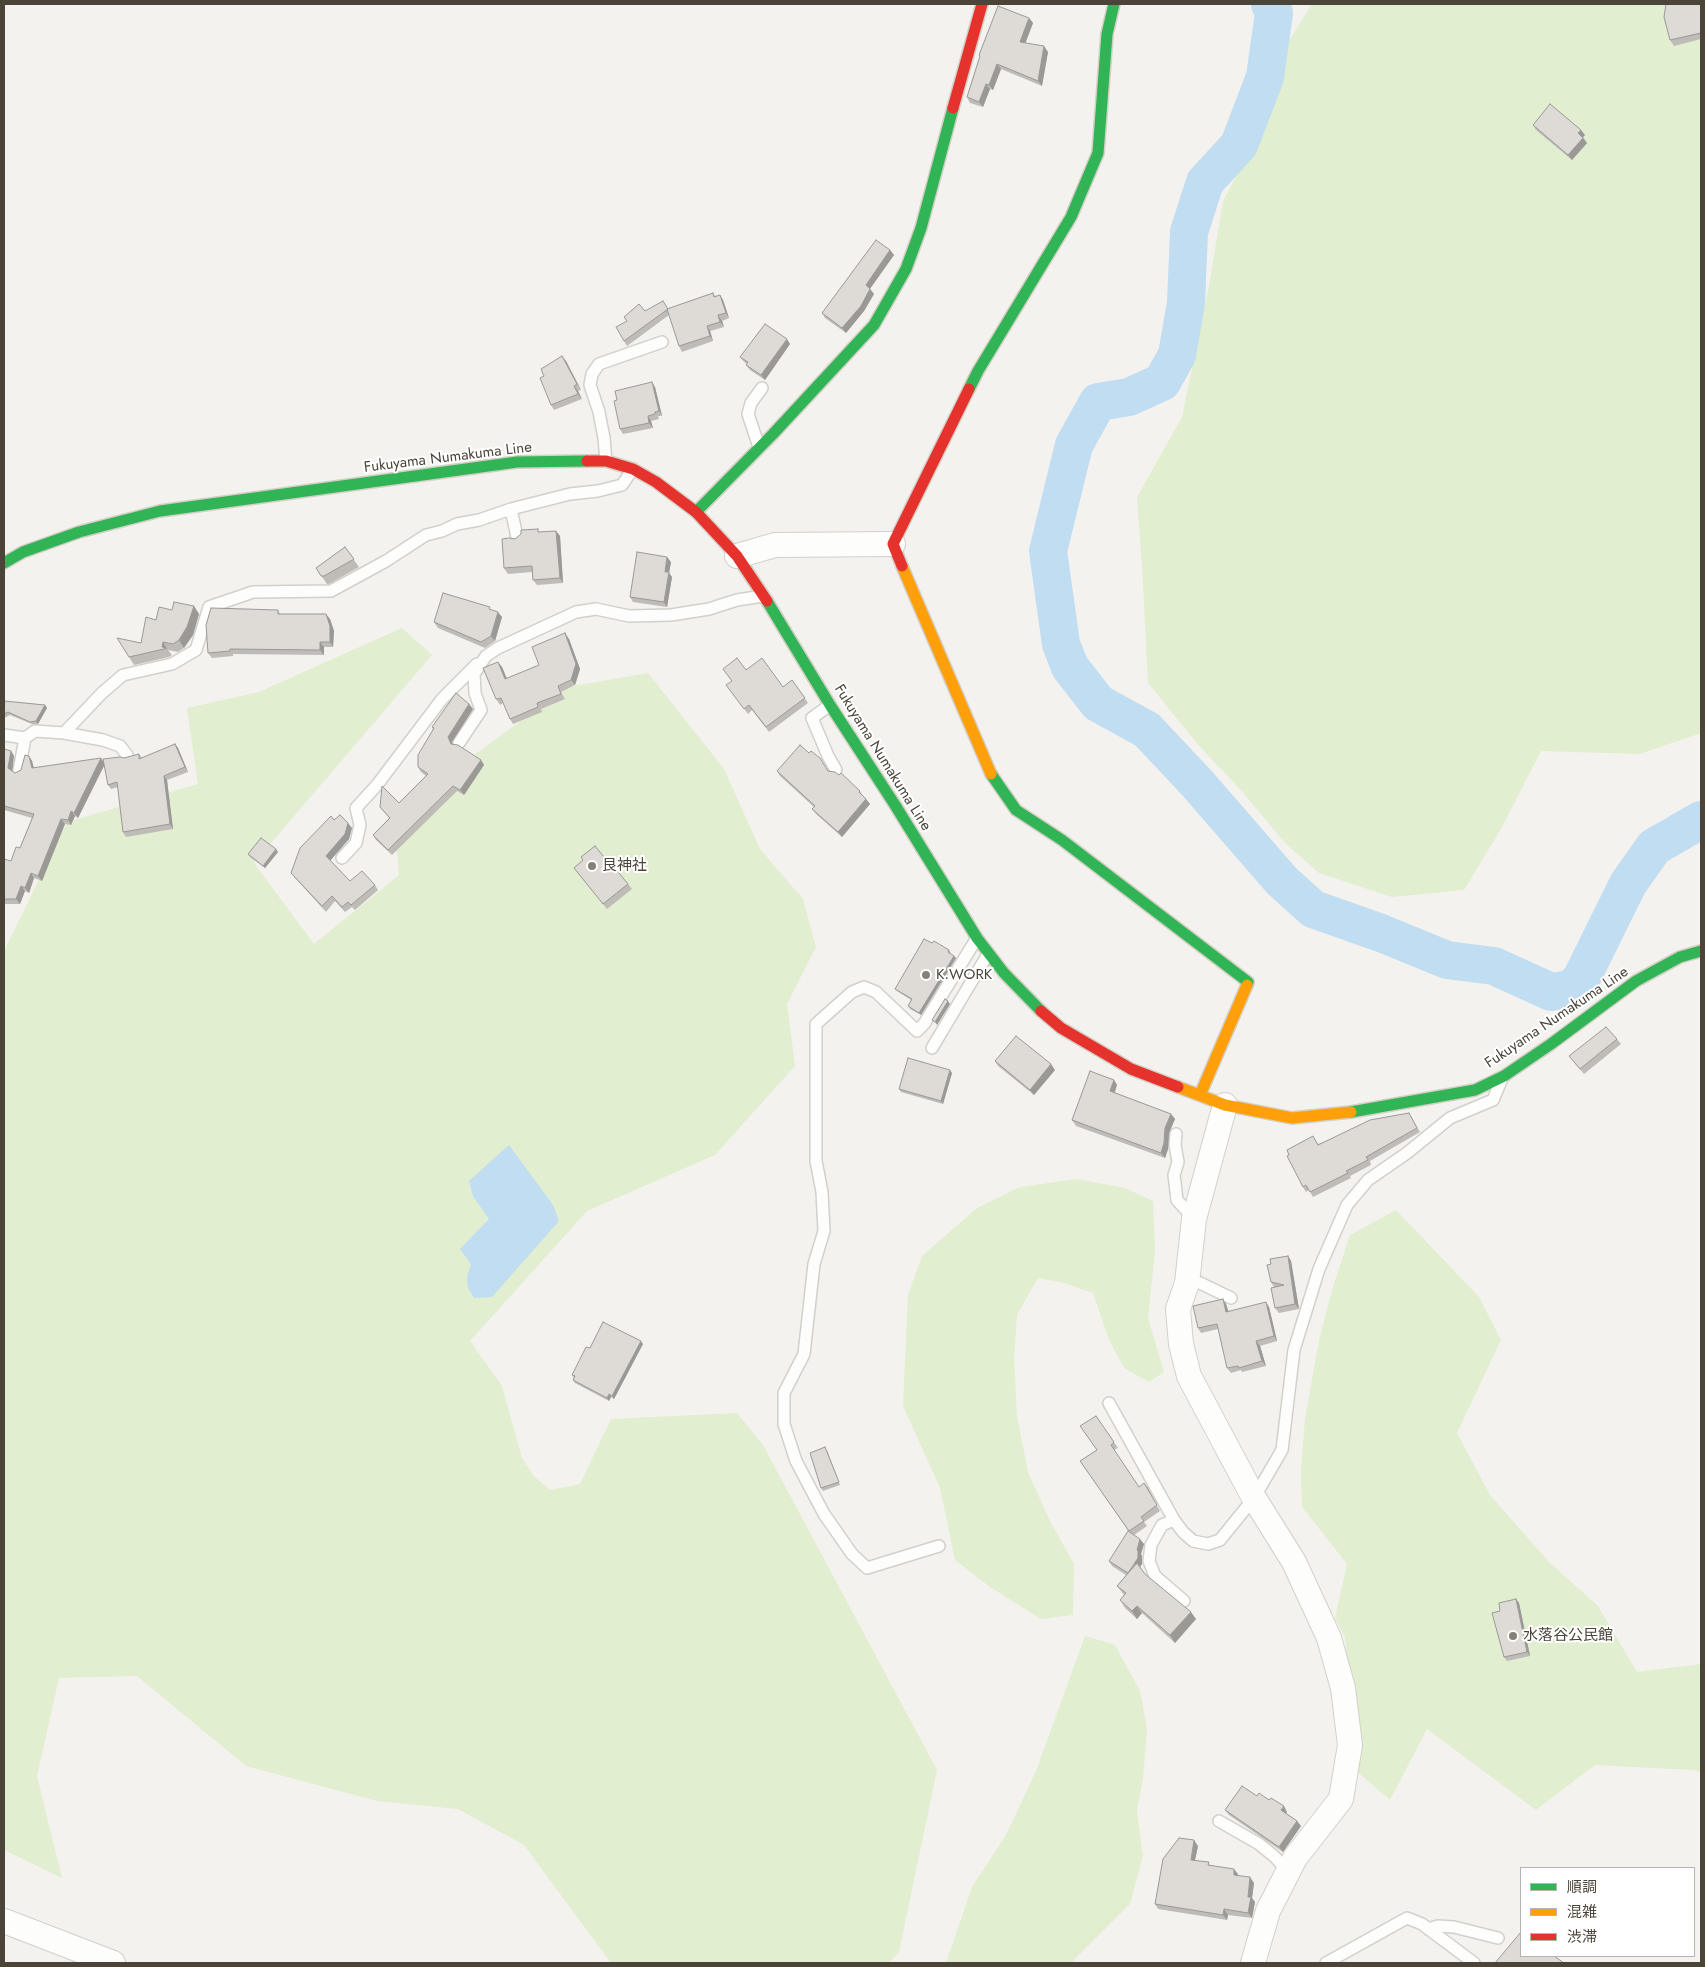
<!DOCTYPE html>
<html>
<head>
<meta charset="utf-8">
<style>
	body { margin:0 }
	#map { position:relative; width:1705px; height:1967px; overflow:hidden; background:#f4f2ee; font-family:Jost,"Noto Sans JP",sans-serif }
	canvas { display:block }
	.frame { position:absolute; inset:0; border:5px solid #4b4439; pointer-events:none }
	.legend { position:absolute; left:1520px; top:1867px; width:175px; height:90px; box-sizing:border-box; background:#fff; border:1px solid #b7b4b0; margin:0; padding:6px 9px; list-style:none; font-size:15px; color:#4b4439 }
	.legend li { display:flex; align-items:center; gap:10px; height:25px }
	.legend b { width:25px; border:1px solid #b7b4b0 }
</style>
</head>
<body>
<div id="map">
<canvas width="1705" height="1967"></canvas>
<div class="frame"></div>
<ul class="legend">
<li><b style="height:6px;background:#30b455"></b>順調</li>
<li><b style="height:6px;background:#ff9f0a"></b>混雑</li>
<li><b style="height:6px;background:#e5322d"></b>渋滞</li>
</ul>
</div>
<script>
const g = document.querySelector('canvas').getContext('2d');
g.lineJoin = 'round';
function fill(path, color) { g.fillStyle = color; g.fill(path, 'evenodd'); }
const toPath = rows => new Path2D(rows.map(r => 'M' + r).join(''));
function stroke(path, color, width, dash) { g.strokeStyle = color; g.lineWidth = width; g.lineCap = dash ? 'butt' : 'round'; g.setLineDash(dash || []); g.stroke(path); }
function write(font, color, halo, rows, align = 'center') {
  g.font = font + ' Jost,"Noto Sans JP",sans-serif'; g.lineWidth = 4; g.setLineDash([]); g.textBaseline = 'middle'; g.strokeStyle = halo; g.fillStyle = color; for (const [text, x, y, turn = 0] of rows) {
    g.save(); g.translate(x, y); g.rotate((+turn || 0) * Math.PI / 180); g.textAlign = isNaN(turn) ? turn : align; if (halo) g.strokeText(text, 0, 0); g.fillText(text, 0, 0); g.restore();
  }
}
const green = toPath([
	[1312,4,1701,4,1701,733,1640,754,1541,751,1502,827,1464,890,1392,897,1319,873,1285,843,1241,790,1200,747,1148,683,1142,566,1137,497,1182,417,1209,286,1223,201,1276,100,1285,47],
	[402,628,432,655,254,863,314,944,399,875,396,840,470,758,567,687,648,673,724,769,760,849,803,899,816,947,787,1004,795,1066,715,1155,587,1211,470,1341,502,1386,522,1458,534,1476,550,1490,580,1484,611,1419,737,1413,763,1445,937,1770,899,1952,889,1963,611,1963,524,1845,458,1809,377,1801,246,1766,137,1676,59,1678,37,1776,62,1878,4,1850,4,951,67,822,198,784,187,708,259,692],
	[1077,1179,1125,1188,1153,1201,1155,1251,1148,1318,1164,1372,1149,1382,1124,1368,1109,1340,1093,1293,1064,1283,1038,1278,1017,1315,1014,1358,1017,1416,1028,1472,1050,1521,1074,1564,1073,1615,1041,1619,990,1587,955,1560,940,1488,903,1406,908,1295,922,1256,977,1208,1020,1187],
	[1396,1210,1479,1297,1501,1340,1457,1433,1490,1495,1549,1562,1598,1606,1637,1672,1701,1664,1701,1772,1693,1770,1595,1765,1536,1810,1427,1729,1390,1800,1354,1769,1356,1747,1345,1637,1335,1618,1347,1564,1302,1507,1301,1468,1305,1419,1319,1340,1332,1290,1350,1235],
	[1085,1636,1115,1645,1140,1691,1147,1729,1143,1779,1137,1811,1143,1856,1130,1904,1071,1963,946,1963,972,1887,1006,1835,1036,1771]
]);
const water = toPath([
	[509,1145,553,1205,559,1221,492,1297,474,1298,468,1288,467,1277,471,1264,460,1249,489,1219,473,1196,469,1181]
]);
const river = toPath([
	[1270,4,1274,13,1265,77,1239,145,1205,182,1189,232,1186,303,1177,355,1162,382,1129,397,1098,402,1074,445,1048,551,1061,644,1070,667,1098,703,1147,730,1196,782,1282,881,1313,909,1381,933,1447,960,1494,966,1551,992,1571,989,1581,979,1628,884,1654,847,1701,820]
]);
const lane = toPath([
	[759,447,748,414,751,403,762,388],
	[606,461,604,438,599,412,590,385,592,374,599,364,662,342],
	[511,509,517,537],
	[830,705,812,718,828,756,836,770],
	[64,733,103,740,120,746,127,755],
	[4,735,25,738,35,731,64,733,102,693,123,675,172,664,196,650,209,607,253,592,331,591,386,561,426,535,442,531,457,524,479,520,511,509,570,494,598,491,622,485,633,469],
	[459,743,481,710,475,693,474,674,486,656,498,648,576,612,596,609,629,616,671,615,709,609,737,600,763,596],
	[19,771,25,738],
	[342,858,356,843,360,825,356,808,377,785,442,699,477,664],
	[932,1048,988,954],
	[1176,1134,1175,1145,1178,1162,1174,1175,1177,1200,1194,1219],
	[1187,1283,1200,1283,1231,1298],
	[1109,1403,1174,1520,1183,1532,1193,1541,1208,1544,1220,1540,1254,1498,1282,1450,1294,1350,1319,1269,1347,1205,1368,1180,1407,1153,1450,1118,1493,1100,1501,1081],
	[1174,1520,1162,1525,1151,1545,1149,1561,1155,1576,1184,1601],
	[939,1546,867,1568,852,1554,824,1514,796,1461,784,1424,784,1393,804,1354,814,1264,824,1231,822,1192,816,1161,816,1024,852,992,864,987,876,992,917,1031,924,1024,977,938],
	[1219,1821,1259,1844,1275,1857,1288,1872],
	[1428,1929,1438,1926,1454,1927,1498,1938],
	[1326,1963,1407,1918,1422,1924,1474,1963]
]);
const street = toPath([
	[737,556,775,545,893,544],
	[1225,1105,1194,1219,1187,1283,1178,1309,1181,1344,1189,1376,1254,1498,1294,1562,1329,1638,1343,1688,1350,1745,1341,1799,1295,1858,1268,1911,1253,1963],
	[4,1921,113,1963]
]);
const fast = toPath([
	[969,389,978,371,1071,217,1098,153,1107,34,1114,4],
	[696,512,773,434,874,325,906,269,921,228,953,108],
	[4,563,23,552,79,532,160,511,517,462,587,461],
	[767,601,830,705,895,805,977,938,1004,973,1041,1011],
	[991,774,1016,810,1062,840,1248,982,1247,985],
	[1351,1112,1475,1090,1504,1076,1551,1044,1636,981,1680,957,1701,951]
]);
const slow = toPath([
	[902,566,991,774],
	[1178,1087,1225,1105,1292,1118,1351,1112],
	[1200,1095,1247,985]
]);
const jam = toPath([
	[953,108,982,4],
	[587,461,606,461,633,469,656,482,696,512,737,556,767,601],
	[902,566,893,544,969,389],
	[1041,1011,1061,1028,1131,1069,1178,1087]
]);
const wall = toPath([
	[1701,4,1701,39,1674,46,1670,40],
	[1029,18,1033,23,1025,43,1048,52,1042,86,1001,69,993,90,990,89,983,107,970,103,967,97,980,56,979,55],
	[1533,125,1585,135,1583,137,1587,143,1572,160,1536,130],
	[890,250,894,255,870,289,874,294,864,311,846,333,825,318,822,313],
	[713,293,715,296,720,295,723,300,729,318,722,321,724,327,710,331,713,341,682,352,679,346,669,315,627,346,624,341,627,321,624,317,645,311,668,309],
	[790,344,765,380,750,370,746,365,747,364,744,362,740,357],
	[566,361,581,390,578,391,582,399,554,410,551,405,544,376],
	[655,387,662,416,658,416,659,419,651,421,653,428,623,434,620,429],
	[556,531,560,536,563,583,537,585,533,580,532,572,508,574,504,568,515,539,540,532],
	[345,547,359,567,329,584,327,584,316,568],
	[671,562,669,573,672,577,667,607,633,602,630,597],
	[172,610,199,614,193,635,184,648,178,652,168,650,172,655,169,657,134,665,129,657,141,643,156,620],
	[278,610,280,614,330,619,334,631,333,647,324,647,324,655,233,654,233,656,212,658,208,653],
	[493,611,502,617,495,641,485,648,438,628,434,622],
	[569,639,580,669,575,685,561,692,565,699,541,709,542,712,513,724,510,719,503,703,500,705,496,699,502,667,507,679,539,665],
	[746,670,783,687,792,680,808,703,769,732,752,710,748,714,730,690],
	[4,701,45,705,47,708,38,724,32,724,10,715,4,718],
	[469,704,473,709,452,742,452,744,481,760,484,765,464,795,457,791,392,855,376,840,373,835,389,818,380,807,399,803,426,776,421,772,418,767,433,729,432,727],
	[175,744,178,748,188,772,167,780,173,829,126,837,123,832,118,787,111,789,108,785,104,765,78,818,75,816,71,825,65,824,42,881,34,878,29,893,25,891,20,904,4,904,4,859,11,861,20,848,32,818,4,810,4,749,11,751,14,756,12,771,15,773,21,770,29,756,32,761,34,768,103,762,124,758,139,754,142,758],
	[777,771,828,771,839,775,860,791,863,796,870,804,842,837,816,814,812,809,814,807,780,776],
	[334,820,352,828,349,839,330,860,350,881,375,885,378,890,355,910,352,907,345,912,335,901,326,912,295,878,291,873],
	[278,852,265,868,250,857,248,854],
	[583,860,613,868,628,884,632,889,607,909,574,868],
	[932,943,949,950,951,953,950,954,954,956,956,958,921,1015,910,1009,908,1006,911,1000,897,991,895,989],
	[1617,1039,1621,1044,1584,1074,1569,1056],
	[995,1061,1055,1070,1034,1095,998,1066],
	[952,1073,943,1104,901,1092,899,1089],
	[1114,1080,1117,1085,1115,1093,1171,1114,1175,1119,1169,1133,1168,1149,1165,1158,1076,1126,1072,1120],
	[1409,1113,1420,1132,1370,1161,1371,1165,1350,1176,1351,1178,1313,1197,1309,1190,1306,1192,1303,1187,1289,1155,1313,1136,1318,1144],
	[1288,1256,1291,1261,1299,1309,1279,1313,1275,1308,1274,1287,1271,1282,1271,1264],
	[1226,1304,1228,1311,1269,1307,1277,1341,1260,1346,1266,1366,1242,1372,1241,1370,1231,1373,1227,1368,1218,1329,1201,1333,1198,1328],
	[643,1344,614,1399,611,1397,609,1401,575,1383,573,1380,574,1378,572,1375,590,1348],
	[1096,1416,1118,1448,1114,1450,1139,1487,1144,1483,1160,1511,1144,1522,1147,1526,1134,1535,1144,1544,1141,1554,1142,1556,1142,1564,1140,1567,1145,1574,1196,1619,1175,1643,1142,1613,1137,1619,1125,1608,1120,1600,1124,1595,1117,1586,1126,1575,1112,1566,1109,1561,1130,1533,1080,1461,1097,1450],
	[827,1450,840,1485,823,1491,821,1488],
	[1516,1599,1519,1603,1530,1656,1507,1661,1504,1657,1500,1611],
	[1257,1796,1287,1812,1286,1813,1297,1821,1301,1826,1283,1852,1229,1815,1225,1810],
	[1198,1846,1195,1860,1238,1874,1238,1876,1254,1883,1252,1898,1255,1902,1252,1918,1228,1915,1227,1920,1158,1909,1155,1904]
]);
const shadedWall = toPath([
	[1029,18,1033,23,1024,47,1020,42],
	[1044,46,1048,52,1042,86,1038,81],
	[997,64,1001,69,993,90,989,85],
	[986,84,990,89,983,107,979,102],
	[1581,130,1585,135,1582,138,1578,133],
	[1583,138,1587,143,1572,160,1568,155],
	[890,250,894,255,869,290,866,285],
	[870,289,874,294,864,311,846,333,842,328],
	[720,295,723,300,729,318,726,313],
	[718,315,722,321,724,327,720,322],
	[707,326,710,331,713,341,710,336],
	[787,339,790,344,765,380,761,375],
	[562,356,566,361,581,390,577,384],
	[652,382,655,387,662,416,659,411],
	[574,386,578,391,582,399,578,394],
	[648,416,651,421,653,428,649,423],
	[556,531,560,536,563,583,560,578],
	[667,557,671,562,669,573,672,577,667,607,664,602,665,572],
	[194,606,199,614,193,635,184,648,179,640],
	[498,612,502,617,495,641,491,636],
	[326,614,330,619,334,631,333,647,330,642],
	[565,633,569,639,580,669,575,685,571,680],
	[163,642,168,650,166,648,162,647],
	[320,642,324,647,324,655,320,650],
	[498,662,502,667,509,684,505,679],
	[469,704,473,709,452,742,454,749,451,744,448,737],
	[45,705,47,708,38,724,36,721],
	[175,744,178,748,188,772,185,767],
	[11,751,14,756,12,773,8,768],
	[29,756,32,761,35,773,32,768],
	[101,758,105,764,78,818,74,813],
	[481,760,484,765,464,795,460,790],
	[164,776,167,780,173,829,170,824],
	[866,799,870,804,842,837,838,832],
	[71,811,75,816,71,825,68,820],
	[61,819,65,824,42,881,38,876],
	[348,823,352,828,349,839,330,861,326,856],
	[276,849,278,852,265,868,263,866],
	[31,873,34,878,29,893,25,888],
	[21,886,25,891,20,904,16,899],
	[954,956,956,958,921,1015,919,1013],
	[948,1001,950,1004,937,1025,935,1022],
	[1051,1064,1055,1070,1034,1095,1030,1090],
	[950,1070,952,1073,943,1104,941,1101],
	[1114,1080,1117,1085,1113,1096,1110,1091],
	[1171,1114,1175,1119,1169,1133,1168,1149,1165,1158,1161,1153,1165,1128],
	[1288,1256,1291,1261,1299,1309,1295,1304],
	[1223,1299,1226,1304,1230,1316,1226,1312],
	[1266,1302,1269,1307,1277,1341,1274,1336],
	[641,1341,643,1344,614,1399,612,1396],
	[1256,1341,1260,1346,1266,1366,1262,1361],
	[609,1394,611,1397,609,1401,607,1398],
	[1144,1483,1148,1488,1160,1511,1157,1505],
	[1140,1539,1144,1544,1141,1554,1142,1556,1142,1564,1132,1579,1137,1550],
	[1516,1599,1519,1603,1530,1656,1527,1652],
	[1137,1606,1142,1613,1137,1619,1132,1611],
	[1191,1612,1196,1619,1175,1643,1170,1635],
	[1284,1806,1287,1812,1285,1815,1281,1810],
	[1297,1821,1301,1826,1283,1852,1279,1847],
	[1194,1840,1198,1846,1194,1865,1191,1860],
	[1234,1869,1238,1874,1237,1881,1234,1875],
	[1250,1877,1254,1883,1252,1898,1255,1902,1252,1918,1248,1913,1248,1897],
	[1224,1909,1228,1915,1227,1920,1223,1915]
]);
const building = toPath([
	[1666,4,1701,4,1701,33,1670,40,1664,17,1666,4],
	[998,6,1029,18,1020,42,1044,46,1038,81,997,64,989,85,986,84,979,102,967,97,980,56,979,55,998,6],
	[1550,104,1581,130,1578,133,1583,138,1568,155,1533,125,1550,104],
	[876,240,890,250,866,285,870,289,861,306,842,328,822,313,876,240],
	[713,293,714,297,720,295,726,313,718,315,720,322,707,326,710,336,679,346,667,309,713,293],
	[663,301,668,309,624,341,616,327,627,321,624,317,639,304,645,311,663,301],
	[765,324,787,339,761,375,746,365,748,362,740,357,765,324],
	[562,356,577,384,574,386,578,394,551,405,540,378,544,376,541,369,562,356],
	[652,382,659,411,655,412,655,414,648,416,649,423,620,429,614,401,617,400,615,391,652,382],
	[538,529,538,532,556,531,560,578,533,580,532,566,504,568,502,539,509,538,515,539,521,534,521,530,538,529],
	[345,547,354,559,324,576,321,576,316,568,345,547],
	[637,552,667,557,665,572,669,572,664,602,630,597,637,552],
	[443,593,490,607,489,609,498,612,491,636,481,642,434,622,443,593],
	[174,602,194,606,187,627,179,640,173,644,163,642,162,647,166,648,164,649,129,657,117,638,141,643,146,617,156,620,159,607,172,610,174,602],
	[211,608,278,610,278,614,326,614,330,626,330,642,320,642,320,650,230,649,230,651,208,653,206,625,211,608],
	[565,633,576,664,571,680,558,686,561,694,537,703,538,707,510,719,501,698,496,699,483,668,498,662,505,679,539,665,532,647,565,633],
	[737,658,746,670,762,658,783,687,792,680,805,698,766,727,749,705,744,709,726,685,732,681,723,669,737,658],
	[456,693,469,704,448,737,451,744,458,745,481,760,460,790,453,786,388,850,373,835,390,818,380,807,382,786,399,803,428,774,418,767,418,755,434,728,432,727,456,693],
	[4,701,45,705,36,721,30,722,8,712,4,714,4,701],
	[175,744,185,767,164,776,170,824,123,832,117,782,108,785,103,759,120,757,124,758,139,754,139,759,175,744],
	[800,745,809,753,811,751,820,758,828,771,835,772,839,775,841,773,860,791,859,792,866,799,838,832,812,809,815,806,777,771,800,745],
	[4,749,11,751,8,768,15,773,21,770,25,755,29,756,32,768,101,758,74,813,71,811,68,820,61,819,38,876,31,873,25,888,21,886,16,899,4,899,4,859,11,861,16,847,20,848,34,814,4,806,4,749],
	[340,815,348,823,345,834,326,856,350,881,362,871,375,885,351,905,348,902,342,907,332,896,322,906,291,873,300,848,331,816,334,820,340,815],
	[261,838,276,849,263,866,248,854,261,838],
	[595,846,613,868,614,867,628,884,603,904,574,868,583,860,581,857,595,846],
	[924,939,932,943,934,941,949,950,948,952,954,956,919,1013,908,1006,912,999,895,989,924,939],
	[945,999,948,1001,935,1022,932,1020,945,999],
	[1606,1027,1617,1039,1580,1069,1569,1056,1606,1027],
	[1016,1036,1051,1064,1030,1090,995,1061,1016,1036],
	[908,1058,950,1070,941,1101,899,1089,908,1058],
	[1090,1071,1114,1080,1110,1091,1171,1114,1165,1128,1164,1143,1161,1153,1072,1120,1090,1071],
	[1409,1113,1417,1128,1366,1157,1368,1160,1346,1171,1348,1173,1310,1192,1306,1185,1303,1187,1287,1156,1289,1155,1287,1150,1313,1136,1318,1145,1370,1120,1409,1113],
	[1288,1256,1295,1304,1275,1308,1271,1288,1284,1285,1271,1282,1267,1265,1271,1264,1270,1259,1288,1256],
	[1223,1299,1226,1312,1266,1302,1274,1336,1256,1341,1262,1361,1239,1368,1238,1366,1227,1368,1217,1324,1198,1328,1193,1306,1223,1299],
	[603,1322,641,1341,612,1396,609,1394,607,1398,573,1380,575,1376,572,1375,586,1347,590,1348,603,1322],
	[1096,1416,1114,1442,1111,1445,1139,1487,1144,1483,1157,1505,1141,1517,1144,1521,1129,1531,1080,1461,1097,1450,1080,1426,1096,1416],
	[825,1447,839,1482,821,1488,810,1453,825,1447],
	[1128,1531,1140,1539,1137,1550,1138,1551,1138,1558,1128,1573,1109,1561,1128,1531],
	[1137,1563,1145,1574,1191,1612,1170,1635,1137,1606,1132,1611,1120,1600,1126,1593,1117,1586,1137,1563],
	[1516,1599,1527,1652,1504,1657,1492,1613,1500,1611,1499,1603,1516,1599],
	[1242,1786,1257,1796,1259,1793,1269,1800,1271,1798,1284,1806,1281,1810,1297,1821,1279,1847,1225,1810,1242,1786],
	[1179,1838,1194,1840,1191,1860,1209,1862,1208,1865,1234,1869,1234,1875,1250,1877,1248,1897,1251,1897,1248,1913,1224,1909,1223,1915,1155,1904,1163,1859,1179,1838],
	[1521,1932,1521,1956,1554,1956,1564,1963,1495,1963,1521,1932]
]);
const markers = [
	[592,866,5,"#868178"],
	[926,975,5,"#868178"],
	[1513,1636,5,"#868178"]
];
const streetNames = [
	["Fukuyama Numakuma Line",448,458,-7],
	["Fukuyama Numakuma Line",882,758,58],
	["Fukuyama Numakuma Line",1557,1018,-34]
];
const poiNames = [
	["艮神社",602,866],
	["K.WORK",936,975],
	["水落谷公民館",1523,1636]
];
fill(green, '#e1eecf');
fill(water, '#c0ddf1');
stroke(river, '#c0ddf1', 38);
stroke(lane, '#d2d0cb', 14);
stroke(street, '#d2d0cb', 26);
stroke(fast, '#d3cfc5', 14);
stroke(slow, '#d3cfc5', 14);
stroke(jam, '#d3cfc5', 14);
stroke(lane, '#fdfdfc', 11);
stroke(street, '#fdfdfc', 24);
stroke(fast, '#30b455', 11);
stroke(slow, '#ff9f0a', 11);
stroke(jam, '#e5322d', 11);
fill(wall, '#bfbcb8');
fill(shadedWall, '#9b9996');
fill(building, '#dedbd6');
stroke(building, '#9b9996', 1);
for (const [x, y, r, color] of markers) { const dot = new Path2D(); dot.arc(x, y, r, 0, 2 * Math.PI); g.fillStyle = color; g.fill(dot); stroke(dot, '#fff', 2); }
write('15px', '#4b4439', '#fff', streetNames);
write('15px', '#4b4439', '#fff', poiNames, 'left');
</script>
</body>
</html>
